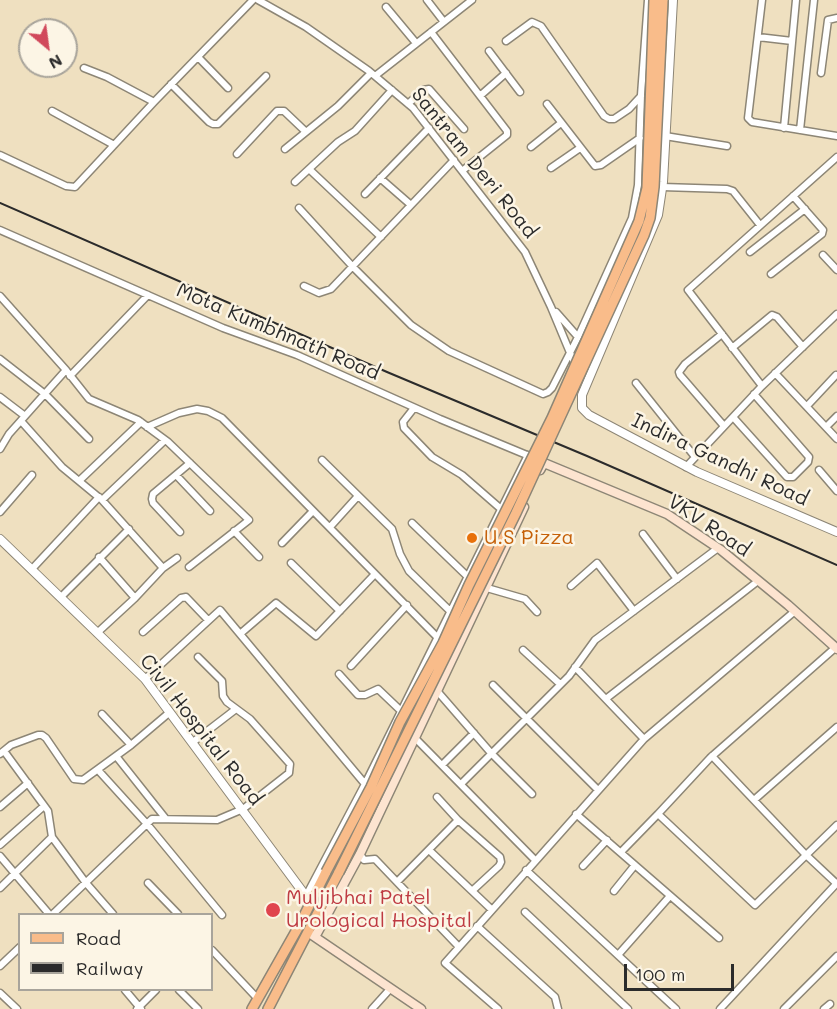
<!DOCTYPE html>
<html>
<head>
<meta charset="utf-8">
<style>
	body { margin:0 }
	#map { position:relative; width:837px; height:1009px; overflow:hidden; background:#efe0c0; font-family:Mali,sans-serif }
	canvas { display:block }
	.legend { position:absolute; left:18px; top:913px; width:195px; height:78px; box-sizing:border-box; background:#fcf5e5; border:2px solid #a8a49b; margin:0; padding:8px 10px; list-style:none; font-size:18px; color:#2b2b2b }
	.legend li { display:flex; align-items:center; gap:12px; height:30px }
	.legend b { width:30px; border:2px solid #a8a49b }
	.north { position:absolute; left:18px; top:18px; width:60px; height:60px; box-sizing:border-box; background:#fcf5e5; border:2px solid #a8a49b; border-radius:50%; rotate:151deg; font-size:16px; font-weight:700; line-height:24px; text-align:center; color:#2b2b2b }
	.north::after { content:''; display:block; margin:auto; width:21px; height:27px; background:#d1495b; clip-path:polygon(50% 0,100% 100%,50% 72%,0 100%) }
	.scale { position:absolute; left:624px; top:964px; width:110px; height:27px; box-sizing:border-box; border:3px solid #2b2b2b; border-top:0; padding-left:8px; font-size:18px; line-height:21px; white-space:nowrap; color:#2b2b2b; -webkit-text-stroke:4px #fcf5e5; paint-order:stroke }
</style>
</head>
<body>
<div id="map">
<canvas width="837" height="1009"></canvas>
<ul class="legend">
<li><b style="height:8px;background:#f9bc8a"></b>Road</li>
<li><b style="height:8px;background:#2b2b2b"></b>Railway</li>
</ul>
<div class="north">N</div>
<div class="scale">100 m</div>
</div>
<script>
const g = document.querySelector('canvas').getContext('2d');
g.lineJoin = 'round';
const toPath = rows => new Path2D(rows.map(r => 'M' + r).join(''));
function stroke(path, color, width, dash) { g.strokeStyle = color; g.lineWidth = width; g.lineCap = dash ? 'butt' : 'round'; g.setLineDash(dash || []); g.stroke(path); }
function write(font, color, halo, rows, align = 'center') {
  g.font = font + ' Mali,sans-serif'; g.lineWidth = 5; g.setLineDash([]); g.textBaseline = 'middle'; g.strokeStyle = halo; g.fillStyle = color; for (const [text, x, y, turn = 0] of rows) {
    g.save(); g.translate(x, y); g.rotate((+turn || 0) * Math.PI / 180); g.textAlign = isNaN(turn) ? turn : align; if (halo) g.strokeText(text, 0, 0); g.fillText(text, 0, 0); g.restore();
  }
}
const minor = toPath([
	[258,0,306,27,369,71,413,108,525,252,551,307,576,367],
	[427,0,444,22],
	[762,0,748,118,752,122,837,136],
	[386,7,416,43],
	[431,32,507,131,507,135,462,171],
	[758,37,792,41],
	[506,41,532,22,541,26,604,116,609,119,614,119,629,109,641,96],
	[489,51,520,92],
	[198,57,228,88],
	[84,68,107,77,154,102],
	[821,73,828,20,837,18],
	[375,76,472,0],
	[171,84,209,122,213,124,218,124,266,76],
	[481,95,506,73],
	[408,104,423,90,429,89,464,129],
	[547,104,595,166,601,165,640,138],
	[52,111,114,145],
	[784,128,796,0],
	[800,130,814,0],
	[665,136,727,146],
	[531,147,561,123],
	[285,149,338,106,371,73],
	[237,154,277,111,284,111,305,131],
	[0,155,66,186,75,187,154,102,253,0],
	[551,168,580,148],
	[309,169,381,237],
	[380,178,411,205],
	[295,182,338,142,355,131,392,90],
	[662,187,727,189,733,191,760,225],
	[365,194,429,128],
	[299,208,353,267,411,325,449,351,543,394,548,392,552,388,578,337,632,218,638,185,641,95,648,0],
	[0,230,223,328,297,355,440,419,534,458],
	[750,252,805,209],
	[823,255,837,270],
	[771,274,822,234,823,230,793,196],
	[304,286,319,293,331,289,454,160],
	[0,296,66,370,89,399,138,420,168,442,249,520,189,567],
	[556,312,578,337],
	[722,334,685,364,679,372,680,375,724,426],
	[732,348,772,315,777,317,803,347],
	[0,359,45,394,89,439],
	[775,373,837,439],
	[70,376,148,295],
	[636,383,695,457],
	[762,386,688,290,837,157],
	[0,397,25,416],
	[807,406,836,375],
	[414,408,403,422,404,428,432,457,462,475,501,509],
	[733,417,787,477,793,477,808,462,809,457,754,394],
	[21,421,62,467,102,500,163,568],
	[147,427,179,413,197,409,208,411,222,418,437,637],
	[826,427,837,416],
	[0,449,9,434,66,370],
	[322,460,392,529,400,554,409,571,450,611],
	[686,467,762,386,837,314],
	[819,470,837,491],
	[176,475,210,511],
	[79,481,141,422],
	[102,500,165,440],
	[0,512,32,475],
	[412,523,467,576],
	[330,527,358,496],
	[234,531,259,557],
	[180,532,153,503,152,499,153,494,190,463],
	[643,534,677,579],
	[282,543,313,511],
	[99,557,135,598],
	[291,563,340,611],
	[32,569,99,497],
	[571,586,597,563,634,611],
	[487,588,525,599,537,612],
	[61,597,129,529],
	[143,632,181,598,186,597,208,620],
	[97,633,135,598,163,568,177,558],
	[240,634,276,603,316,636,375,574],
	[835,648,710,758,658,814,755,905,837,825],
	[523,650,560,684],
	[351,666,407,605],
	[575,667,644,739],
	[339,674,358,695,365,695,378,689,400,710],
	[145,679,220,610,365,784],
	[493,685,598,790],
	[438,692,491,753,532,794],
	[607,698,758,581],
	[102,714,131,745],
	[416,739,535,860],
	[193,742,236,709],
	[4,751,48,811,52,837,86,883,113,914],
	[0,754,11,745,38,735,42,735,46,738,74,779,83,780,131,745,170,712],
	[116,756,166,819],
	[712,756,805,854,837,884],
	[442,765,474,733],
	[98,770,147,824,222,915],
	[461,784,569,676,595,640,718,548],
	[437,797,458,820,500,857,501,862,499,866,472,891],
	[754,800,837,727],
	[0,807,28,783],
	[576,814,719,938],
	[0,845,44,806],
	[429,850,491,909],
	[621,852,658,814],
	[360,854,364,860,375,859,459,947],
	[0,856,49,914],
	[583,866,607,840],
	[526,870,676,1009],
	[397,882,458,820],
	[148,883,178,914],
	[0,888,52,837],
	[614,891,635,865],
	[306,896,365,784,528,455],
	[525,912,628,1009],
	[53,914,152,819,217,820,243,809,289,773,290,764,250,719,227,702,223,696,222,681,198,657],
	[477,926,555,997,558,1009],
	[212,950,257,998],
	[618,955,670,896],
	[0,966,20,947],
	[125,990,141,1009],
	[179,990,198,1009],
	[0,993,17,1009],
	[137,1009,156,990],
	[372,1009,390,989],
	[498,1009,445,963,644,739,795,611],
	[720,1009,837,883],
	[784,1009,837,956],
	[824,1009,830,1004]
]);
const tertiary = toPath([
	[673,0,663,182,658,215,582,395,582,408,589,415,697,472,837,532],
	[0,539,145,679,311,903]
]);
const secondary = toPath([
	[540,470,544,463,667,514,721,550,788,605,837,649],
	[312,935,421,1009],
	[315,937,360,854,524,507]
]);
const primary = toPath([
	[252,1009,299,926,326,872],
	[268,1009,339,872]
]);
const rail = toPath([
	[0,203,387,372,587,456,837,565]
]);
const primaryBridge = toPath([
	[326,872,371,787,400,722,443,643,469,585,552,418,639,221,647,188,654,0],
	[339,872,516,513,644,235,650,218,654,187,663,0]
]);
const markers = [
	[472,538,6,"#e8710a"],
	[273,910,8,"#e0444e"]
];
const streetNames = [
	["Santram Deri Road",474,163,51],
	["Mota Kumbhnath Road",278,332,23],
	["Indira Gandhi Road",720,460,25],
	["VKV Road",709,526,34],
	["Civil Hospital Road",201,730,52]
];
const foodNames = [
	["U.S Pizza",484,538]
];
const healthNames = [
	["Muljibhai Patel",286,898],
	["Urological Hospital",286,921]
];
stroke(minor, '#8d8676', 9);
stroke(tertiary, '#8d8676', 10);
stroke(secondary, '#8d8676', 11);
stroke(primary, '#8d8676', 12);
stroke(minor, '#fff', 6);
stroke(tertiary, '#fff', 8);
stroke(secondary, '#fde4d0', 8);
stroke(primary, '#f9bc8a', 9);
stroke(rail, '#2b2b2b', 2);
stroke(primaryBridge, '#8d8676', 12, []);
stroke(primaryBridge, '#f9bc8a', 9);
for (const [x, y, r, color] of markers) { const dot = new Path2D(); dot.arc(x, y, r, 0, 2 * Math.PI); g.fillStyle = color; g.fill(dot); stroke(dot, '#fcf5e5', 2); }
write('20px', '#2b2b2b', '#fcf5e5', streetNames);
write('20px', '#c56008', '#fcf5e5', foodNames, 'left');
write('20px', '#be3a42', '#fcf5e5', healthNames, 'left');
</script>
</body>
</html>
